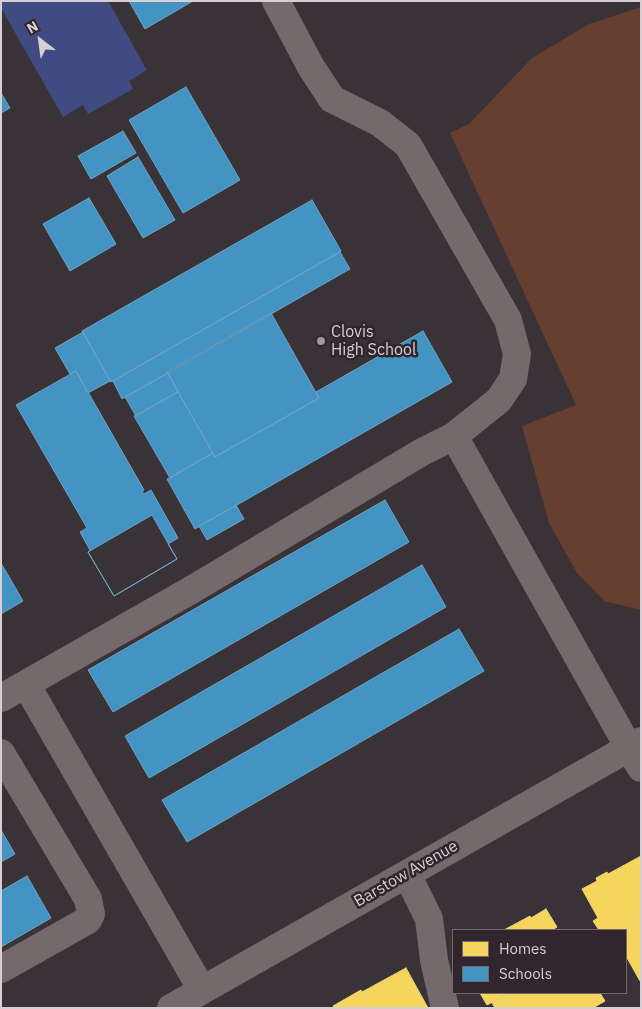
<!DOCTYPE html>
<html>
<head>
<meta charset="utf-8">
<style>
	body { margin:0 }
	#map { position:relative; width:642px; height:1009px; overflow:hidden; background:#393237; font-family:"IBM Plex Sans",sans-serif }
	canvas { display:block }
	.frame { position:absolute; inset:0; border:2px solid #d8cfd5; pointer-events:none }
	.legend { position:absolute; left:452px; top:929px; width:175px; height:65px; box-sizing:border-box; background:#31252e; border:1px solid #746971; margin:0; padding:6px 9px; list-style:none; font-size:15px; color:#d8cfd5 }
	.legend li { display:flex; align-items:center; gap:10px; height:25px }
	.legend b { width:25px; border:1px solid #746971 }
	.north { position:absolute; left:15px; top:15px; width:50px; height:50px; -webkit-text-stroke:4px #31252e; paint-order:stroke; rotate:330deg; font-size:14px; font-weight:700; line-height:20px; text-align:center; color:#d8cfd5 }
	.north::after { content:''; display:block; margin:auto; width:18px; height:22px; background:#d8cfd5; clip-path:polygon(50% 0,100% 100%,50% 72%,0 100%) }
</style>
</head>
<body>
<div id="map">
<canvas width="642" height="1009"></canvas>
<div class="frame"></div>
<ul class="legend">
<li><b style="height:14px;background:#f6d55c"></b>Homes</li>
<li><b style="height:14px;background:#4393c3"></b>Schools</li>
</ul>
<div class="north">N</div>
</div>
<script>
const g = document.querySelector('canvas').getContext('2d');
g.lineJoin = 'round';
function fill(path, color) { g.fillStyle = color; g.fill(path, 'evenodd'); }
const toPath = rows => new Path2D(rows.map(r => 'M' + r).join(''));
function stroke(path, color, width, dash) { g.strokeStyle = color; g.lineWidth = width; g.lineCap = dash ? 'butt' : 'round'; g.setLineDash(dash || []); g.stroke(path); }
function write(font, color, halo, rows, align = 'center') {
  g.font = font + ' "IBM Plex Sans",sans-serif'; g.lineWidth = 5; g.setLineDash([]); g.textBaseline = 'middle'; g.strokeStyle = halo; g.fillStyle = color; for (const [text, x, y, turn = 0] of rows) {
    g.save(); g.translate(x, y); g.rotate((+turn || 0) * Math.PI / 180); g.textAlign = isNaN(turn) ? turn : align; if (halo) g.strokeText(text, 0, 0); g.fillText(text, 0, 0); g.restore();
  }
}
const green = toPath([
	[641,7,641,610,604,601,577,573,549,523,522,426,576,405,450,133,469,124,532,58,589,24]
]);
const water = toPath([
	[1,1,108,1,147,70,129,81,133,89,88,114,83,105,63,117,1,8]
]);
const homes = toPath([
	[641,856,641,918,620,930,599,930,593,921,598,918,582,889,597,881,596,878,607,872,608,874,641,856],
	[546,909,557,927,552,930,504,930,530,916,531,918,546,909],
	[641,918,641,981,640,981,626,956,626,930,620,930,641,918],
	[406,968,428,1008,334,1008,333,1006,361,990,362,992,406,968],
	[480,993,509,993,487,1005,480,993],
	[509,993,600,993,605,1001,593,1008,495,1008,492,1003,509,993]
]);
const schools = toPath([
	[129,1,193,1,145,29,129,1],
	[186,87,240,180,183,213,129,120,186,87],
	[1,93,10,108,1,113,1,93],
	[123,131,136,153,91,179,78,156,123,131],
	[138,157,175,220,143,238,107,176,138,157],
	[89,198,116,244,70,271,43,224,89,198],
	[312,200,341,251,111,382,82,331,312,200],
	[340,252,350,269,122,399,113,381,340,252],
	[271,313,319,398,215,457,167,372,271,313],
	[423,331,452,382,195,529,167,479,213,453,215,457,319,398,316,392,423,331],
	[83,332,110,381,88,393,76,371,70,374,55,348,83,332],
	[76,371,144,490,142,491,144,494,151,490,178,538,168,544,177,559,114,596,88,552,90,550,80,532,87,528,16,405,76,371],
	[168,373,178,392,136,416,125,397,168,373],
	[178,392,213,453,170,478,134,416,178,392],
	[385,500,409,542,113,712,88,670,385,500],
	[236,505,244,519,207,540,199,526,236,505],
	[152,515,177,559,114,596,88,552,152,515],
	[1,563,23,601,1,614,1,563],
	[422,565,446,607,149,778,125,736,422,565],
	[459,629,484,671,187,842,162,800,459,629],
	[1,830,15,854,1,862,1,830],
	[27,876,51,918,1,947,1,891,27,876]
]);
const minor = toPath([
	[276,1,311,67,332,99,380,123,408,145,508,320,517,354,513,379,499,400,454,436],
	[26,684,193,589,422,452,454,436,629,748,641,768],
	[1,698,26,684,202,990],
	[1,753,88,899,91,914,88,920,1,969],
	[407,874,429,919,434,960,445,1008],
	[171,1008,641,741]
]);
const markers = [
	[321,341,5,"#a0989e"]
];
const poiNames = [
	["Clovis",331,332],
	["High School",331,350]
];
const streetNames = [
	["Barstow Avenue",406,874,-30]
];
fill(green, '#673f31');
fill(water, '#404b81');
fill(homes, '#f6d55c');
stroke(homes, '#edd380', 1);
fill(schools, '#4393c3');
stroke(schools, '#70a5c8', 1);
stroke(minor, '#74696b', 28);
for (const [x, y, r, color] of markers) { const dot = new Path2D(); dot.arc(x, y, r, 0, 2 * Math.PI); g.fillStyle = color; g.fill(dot); stroke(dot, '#31252e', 2); }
write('16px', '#d8cfd5', '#31252e', poiNames, 'left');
write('16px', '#d8cfd5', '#31252e', streetNames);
</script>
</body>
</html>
